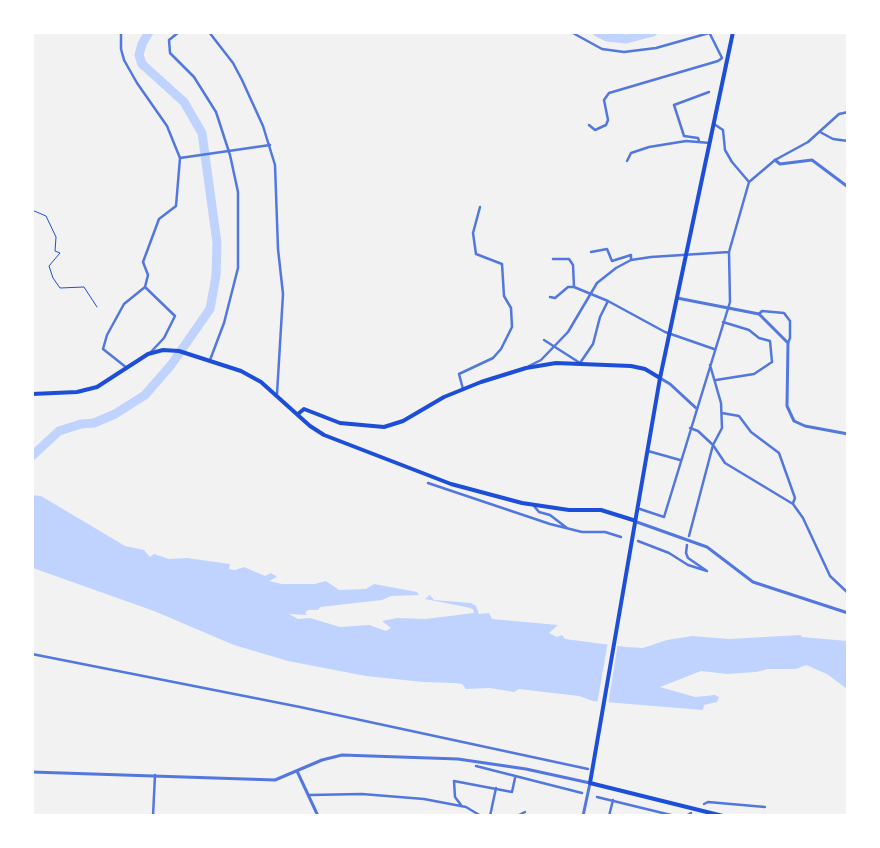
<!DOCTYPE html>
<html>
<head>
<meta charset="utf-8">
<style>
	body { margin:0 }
	#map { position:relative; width:880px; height:848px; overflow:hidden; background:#f2f2f2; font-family:"Titillium Web",sans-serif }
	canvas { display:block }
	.frame { position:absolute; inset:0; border:34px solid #fff; pointer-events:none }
</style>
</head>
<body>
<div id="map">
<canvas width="880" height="848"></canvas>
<div class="frame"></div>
</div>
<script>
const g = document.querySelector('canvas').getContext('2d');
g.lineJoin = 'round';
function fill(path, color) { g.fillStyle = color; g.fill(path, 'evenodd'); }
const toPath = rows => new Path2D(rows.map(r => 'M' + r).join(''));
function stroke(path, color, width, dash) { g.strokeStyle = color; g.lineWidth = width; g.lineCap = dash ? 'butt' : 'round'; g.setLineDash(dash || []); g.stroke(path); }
const water = toPath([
	[32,495,41,496,125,546,144,550,150,557,154,554,169,559,187,558,230,564,229,569,235,570,244,567,265,576,271,573,277,577,269,581,282,584,315,584,326,581,339,590,366,589,374,584,417,592,419,595,391,596,382,600,320,607,318,610,308,610,305,613,307,615,289,614,298,619,310,618,340,627,369,625,386,631,391,628,382,621,397,618,425,619,474,613,473,609,466,607,425,599,430,595,434,600,471,603,476,606,479,614,489,613,492,619,558,625,549,633,557,637,562,635,565,639,626,647,643,648,667,640,692,636,729,639,800,635,802,637,847,641,847,689,827,674,806,665,796,669,768,669,756,672,727,674,701,671,660,687,695,697,715,695,719,697,717,702,704,705,703,710,593,701,579,696,519,689,514,692,490,688,466,689,462,684,455,683,423,682,366,676,288,661,234,645,154,611,33,568]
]);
const pier = toPath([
	[608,642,618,643,608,705,597,704]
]);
const river = toPath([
	[597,32,607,37,626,39,653,32],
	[32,456,59,431,81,424,94,423,115,414,145,395,171,365,210,309,216,276,217,243,202,133,184,102,142,64,139,55,142,44,149,32]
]);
const path = toPath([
	[32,210,46,216,56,237,55,251,60,253,49,266,53,278,60,288,84,287,97,307]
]);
const minor = toPath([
	[121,32,121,49,124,60,137,83,167,126,180,158,176,206,159,219,143,262,148,275,145,287,124,304,107,335,103,349,127,368],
	[179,32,169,40,170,53,194,77,216,112,230,155,238,192,238,268,224,323,210,360],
	[209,32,233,63,242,80,263,126,275,165,278,249,283,294,277,394],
	[571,32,602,49,624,52,656,48,709,33],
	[709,32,722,58],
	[714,124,723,130,725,150,732,162,749,182],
	[589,125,595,130,606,125,608,120,604,100,609,93,718,61,722,58],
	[820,132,833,139,848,141],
	[699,141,698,138,684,136,674,105,709,92],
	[180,158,270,145],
	[627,161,631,153,649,147,686,141,710,143],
	[591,252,607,249,612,261,631,255,631,260],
	[553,259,569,259,573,265,574,287],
	[145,287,175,316,164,338,149,354],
	[550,297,555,298,568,287,574,287,608,301,665,332,714,349],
	[759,314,762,311,784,313,790,321,790,338,788,343],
	[544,340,580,363,593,344,600,317,608,301],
	[529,366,541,360,568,332,597,283,616,268,631,260,651,257,729,252],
	[716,380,754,374,772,362,770,341,759,338,749,330,723,322],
	[463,389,459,374,493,358,501,349,512,327,511,308,504,296,502,264,476,254,473,233,480,207],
	[722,413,739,416,751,432,779,453,795,498,793,503],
	[690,428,698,431,713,445,725,463,793,504,803,518,830,576,848,593],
	[648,451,680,460],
	[428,483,550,524,582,532,605,532,621,537],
	[534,506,539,512,550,515,567,528],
	[640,509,664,517,730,302,729,252,749,182,775,160,808,142,839,114,848,112],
	[689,536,713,445,722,428,721,403,710,365],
	[638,541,669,553,688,565,707,571,688,558,686,553,687,545],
	[32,654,300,707,588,769],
	[476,766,582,793],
	[310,795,362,794,424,799,466,807,481,816],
	[597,797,675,816],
	[704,804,708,802,765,807],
	[461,805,455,797,454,781,512,792,515,778],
	[153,816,155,775],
	[490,816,496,788],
	[517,816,525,812],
	[609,816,613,800],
	[686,816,691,813]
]);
const tertiary = toPath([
	[775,160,780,164,812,160,848,187],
	[677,298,759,314,788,343,787,406,794,421,805,426,848,434],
	[660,378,670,384,696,408],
	[634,521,707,547,753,582,848,613],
	[297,771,318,816],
	[32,772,275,780,322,760,342,755,458,759,526,769,590,783,583,816]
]);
const primary = toPath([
	[32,394,77,392,97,387,148,354,163,350,179,351,241,371,261,382,310,426,324,435,451,484,522,503,569,510,601,510,633,520],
	[298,414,304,409,340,423,384,427,403,421,444,397,481,382,526,368,556,363,631,366,645,369,660,378],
	[723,816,590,783,660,378,733,32]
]);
fill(water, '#bfd3fe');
fill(pier, '#f2f2f2');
stroke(river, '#bfd3fe', 9);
stroke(path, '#1d4ed8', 1);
stroke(minor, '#5277de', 2.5);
stroke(tertiary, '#5277de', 3);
stroke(primary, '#1d4ed8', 4);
</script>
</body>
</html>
